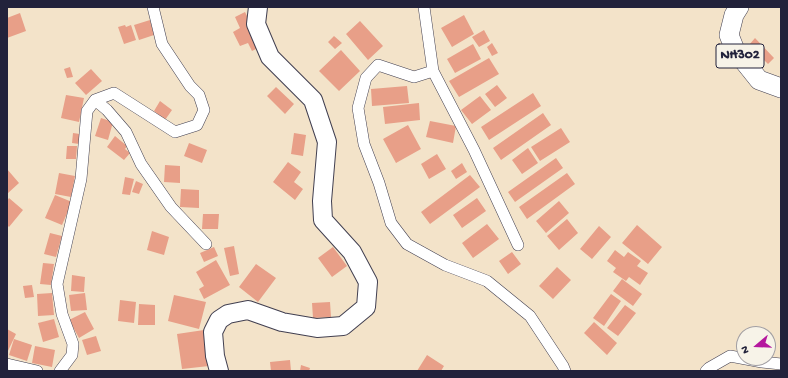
<!DOCTYPE html>
<html>
<head>
<meta charset="utf-8">
<style>
	body { margin:0 }
	#map { position:relative; width:788px; height:378px; overflow:hidden; background:#f3e3c9; font-family:"Gochi Hand",sans-serif }
	canvas { display:block }
	.frame { position:absolute; inset:0; border:8px solid #22223b; pointer-events:none }
	.north { position:absolute; left:736px; top:326px; width:40px; height:40px; box-sizing:border-box; background:#f7f3e8; border:1px solid #a29fa3; border-radius:50%; rotate:251deg; font-size:11px; font-weight:700; line-height:16px; text-align:center; color:#22223b }
	.north::after { content:''; display:block; margin:auto; width:14px; height:18px; background:#b5179e; clip-path:polygon(50% 0,100% 100%,50% 72%,0 100%) }
</style>
</head>
<body>
<div id="map">
<canvas width="788" height="378"></canvas>
<div class="frame"></div>
<div class="north">N</div>
</div>
<script>
const g = document.querySelector('canvas').getContext('2d');
g.lineJoin = 'round';
function fill(path, color) { g.fillStyle = color; g.fill(path, 'evenodd'); }
const toPath = rows => new Path2D(rows.map(r => 'M' + r).join(''));
function stroke(path, color, width, dash) { g.strokeStyle = color; g.lineWidth = width; g.lineCap = dash ? 'butt' : 'round'; g.setLineDash(dash || []); g.stroke(path); }
function write(font, color, halo, rows, align = 'center') {
  g.font = font + ' "Gochi Hand",sans-serif'; g.lineWidth = 4; g.setLineDash([]); g.textBaseline = 'middle'; g.strokeStyle = halo; g.fillStyle = color; for (const [text, x, y, turn = 0] of rows) {
    g.save(); g.translate(x, y); g.rotate((+turn || 0) * Math.PI / 180); g.textAlign = isNaN(turn) ? turn : align; if (halo) g.strokeText(text, 0, 0); g.fillText(text, 0, 0); g.restore();
  }
}
const building = toPath([
	[245,12,262,46,252,51,248,43,240,46,233,32,240,28,235,17],
	[20,13,26,31,7,38,7,18],
	[464,15,474,34,452,47,441,28],
	[150,20,154,35,139,40,134,25],
	[360,21,383,46,368,60,346,34],
	[125,25,126,27,131,25,136,40,124,44,118,27],
	[484,30,490,41,479,47,472,37],
	[334,36,342,43,335,49,328,42],
	[755,38,774,58,768,64,749,45],
	[492,43,498,53,492,56,487,47],
	[473,44,481,59,455,73,447,59],
	[341,50,360,71,339,91,319,71],
	[489,58,499,74,459,97,449,81],
	[70,67,73,77,67,78,64,69],
	[91,69,102,81,86,95,75,83],
	[497,85,507,98,495,107,485,94],
	[407,86,409,103,372,106,371,89],
	[276,87,294,104,285,114,267,96],
	[533,93,541,106,489,140,481,127],
	[66,95,84,98,79,122,61,118],
	[480,96,491,110,472,124,461,110],
	[160,101,172,110,165,120,154,111],
	[419,103,420,120,385,124,383,107],
	[543,113,551,125,501,160,493,148],
	[101,118,113,122,108,140,95,136],
	[430,121,456,126,453,143,426,137],
	[408,125,421,149,396,163,383,139],
	[561,128,570,142,540,161,531,147],
	[73,133,80,134,79,144,72,143],
	[294,133,306,135,303,156,291,154],
	[115,136,127,146,125,149,130,153,124,160,107,147],
	[189,143,207,150,202,163,184,156],
	[67,146,77,146,76,159,66,159],
	[528,148,538,163,522,174,512,160],
	[437,154,446,169,429,179,421,164],
	[556,158,563,168,515,202,508,192],
	[288,162,301,172,294,182,303,189,295,200,273,182],
	[462,163,467,172,456,179,451,171],
	[165,165,180,166,180,183,164,182],
	[7,169,19,183,7,194],
	[59,173,75,176,71,197,55,194],
	[567,173,575,184,527,219,519,207],
	[470,175,480,187,430,224,421,212],
	[125,177,134,179,130,195,122,194],
	[136,181,143,184,139,194,132,192],
	[181,189,199,190,199,208,180,207],
	[55,195,72,202,62,225,45,218],
	[9,198,23,210,9,227,7,225,7,201],
	[477,198,486,211,462,228,453,215],
	[559,201,569,213,546,233,536,221],
	[203,214,219,214,218,229,202,229],
	[567,219,578,233,559,250,547,236],
	[487,224,499,239,473,258,462,243],
	[637,225,662,247,648,264,622,243],
	[599,226,611,237,592,259,580,249],
	[152,231,169,237,164,255,147,250],
	[50,233,62,236,56,257,44,254],
	[234,246,239,274,230,276,224,248],
	[214,247,218,256,204,262,200,253],
	[333,247,347,266,332,277,318,258],
	[615,250,624,257,628,252,641,261,637,266,648,273,640,285,629,277,626,281,613,272,616,268,607,261],
	[512,252,521,264,508,274,499,261],
	[216,260,230,285,204,299,199,289,204,286,196,272],
	[43,263,54,264,51,285,40,284],
	[256,264,276,278,258,302,239,287],
	[557,267,571,280,553,299,539,286],
	[72,275,85,277,84,292,71,291],
	[622,279,642,294,633,306,613,291],
	[32,285,34,297,25,298,23,286],
	[52,293,54,315,38,316,37,294],
	[85,293,87,310,71,311,69,295],
	[611,294,621,301,604,326,593,318],
	[174,295,206,302,199,329,168,321],
	[120,300,136,302,134,323,118,321],
	[330,302,331,317,313,318,312,303],
	[139,304,155,305,155,325,138,325],
	[625,305,636,313,618,336,607,328],
	[85,312,94,329,79,338,69,320],
	[54,319,59,337,43,342,38,323],
	[594,322,617,343,607,355,584,333],
	[7,329,16,334,7,353],
	[204,330,209,366,182,369,177,334],
	[96,336,101,351,87,355,82,340],
	[14,339,32,345,27,361,9,355],
	[35,346,55,350,52,367,32,363],
	[427,355,444,366,441,371,417,371],
	[290,360,291,371,271,371,270,362],
	[301,365,310,368,309,371,300,371]
]);
const minor = toPath([
	[424,7,433,71,414,77,378,65,366,78,358,108,364,144,379,183,391,223,407,244,445,265,487,281,530,316,563,366,565,371],
	[433,71,474,150,518,245],
	[95,100,107,110,126,132,141,164,171,207,206,244],
	[7,364,37,371],
	[60,371,72,355,73,344,62,314,57,284,81,179,87,111,95,100,114,93,175,132,197,125,204,110,199,95,190,86,162,44,153,7],
	[706,371,709,368,730,356,762,362,781,364]
]);
const primary = toPath([
	[219,371,215,356,213,332,219,320,228,314,248,310,282,322,317,328,343,326,366,307,368,282,352,252,323,220,322,201,327,142,313,100,270,57,256,24,258,7]
]);
const trunk = toPath([
	[739,7,734,15,729,35,735,50,759,80,781,88]
]);
const shields = [
	[740,56,48]
];
const shieldNames = [
	["NH302",740,56]
];
fill(building, '#e89f88');
stroke(minor, '#413f50', 12);
stroke(primary, '#413f50', 20);
stroke(trunk, '#413f50', 20);
stroke(minor, '#fff', 11);
stroke(primary, '#fff', 18);
stroke(trunk, '#fff', 19);
for (const [x, y, w] of shields) { const box = new Path2D(); box.roundRect(x - w / 2, y - 12, w, 24, 3); g.fillStyle = '#f7f3e8'; g.fill(box); stroke(box, '#22223b', 1); }
write('bold 14px', '#22223b', null, shieldNames);
</script>
</body>
</html>
